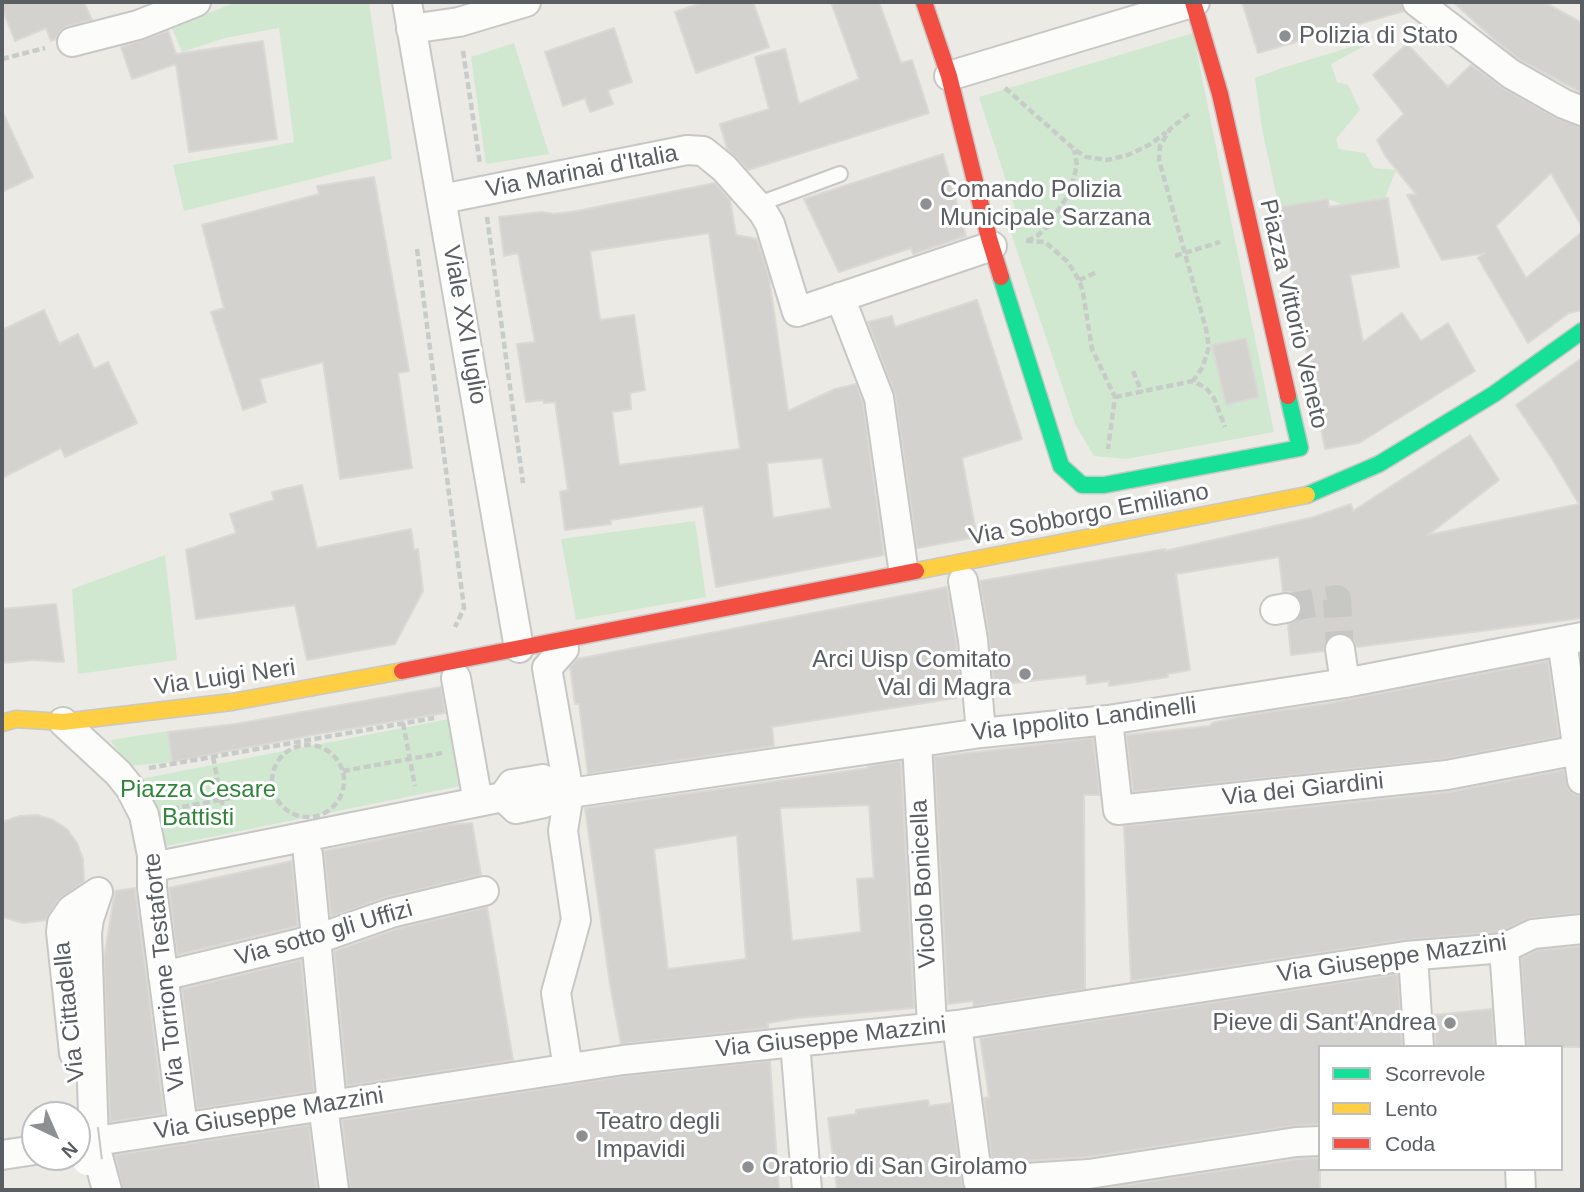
<!DOCTYPE html>
<html>
<head>
<meta charset="utf-8">
<style>
	body { margin:0 }
	#map { position:relative; width:1584px; height:1192px; overflow:hidden; background:#ebeae5; font-family:Arial,sans-serif }
	canvas { display:block }
	.frame { position:absolute; inset:0; border:4px solid #5a5e63; pointer-events:none }
	.legend { position:absolute; left:1318px; top:1045px; width:245px; height:126px; box-sizing:border-box; background:#fff; border:2px solid #bdbfc1; margin:0; padding:9px 12px; list-style:none; font-size:21px; color:#5a5e63 }
	.legend li { display:flex; align-items:center; gap:14px; height:35px }
	.legend b { width:35px; border:2px solid #bdbfc1 }
	.north { position:absolute; left:21px; top:1101px; width:70px; height:70px; box-sizing:border-box; background:#fff; border:2px solid #bdbfc1; border-radius:50%; rotate:136deg; font-size:19px; font-weight:700; line-height:28px; text-align:center; color:#5a5e63 }
	.north::after { content:''; display:block; margin:auto; width:24px; height:32px; background:#8d8f90; clip-path:polygon(50% 0,100% 100%,50% 72%,0 100%) }
</style>
</head>
<body>
<div id="map">
<canvas width="1584" height="1192"></canvas>
<div class="frame"></div>
<ul class="legend">
<li><b style="height:9px;background:#16e098"></b>Scorrevole</li>
<li><b style="height:9px;background:#ffcf43"></b>Lento</li>
<li><b style="height:9px;background:#f24e42"></b>Coda</li>
</ul>
<div class="north">N</div>
</div>
<script>
const g = document.querySelector('canvas').getContext('2d');
g.lineJoin = 'round';
function fill(path, color) { g.fillStyle = color; g.fill(path, 'evenodd'); }
const toPath = rows => new Path2D(rows.map(r => 'M' + r).join(''));
function stroke(path, color, width, dash) { g.strokeStyle = color; g.lineWidth = width; g.lineCap = dash ? 'butt' : 'round'; g.setLineDash(dash || []); g.stroke(path); }
function write(font, color, halo, rows, align = 'center') {
  g.font = font + ' Arial,sans-serif'; g.lineWidth = 6; g.setLineDash([]); g.textBaseline = 'middle'; g.strokeStyle = halo; g.fillStyle = color; for (const [text, x, y, turn = 0] of rows) {
    g.save(); g.translate(x, y); g.rotate((+turn || 0) * Math.PI / 180); g.textAlign = isNaN(turn) ? turn : align; if (halo) g.strokeText(text, 0, 0); g.fillText(text, 0, 0); g.restore();
  }
}
const green = toPath([
	[236,2,369,2,392,159,184,211,173,165,294,142,279,28,225,38,182,52,172,28],
	[1193,33,1274,432,1126,459,1094,456,1075,424,1014,242,1009,225,1019,221,979,97],
	[1377,39,1331,64,1337,82,1348,85,1360,110,1336,139,1339,149,1365,153,1374,168,1396,170,1385,198,1344,205,1328,199,1279,207,1262,129,1255,78,1282,68],
	[514,43,549,154,486,164,471,57],
	[695,521,706,597,576,620,561,539],
	[165,555,177,660,78,674,72,589],
	[459,717,470,784,162,847,140,779],
	[168,731,172,762,129,766,110,740]
]);
const building = toPath([
	[2,2,84,2,92,20,67,26,60,31,56,39,51,41,46,28,15,41,2,8,2,2],
	[704,2,753,2,769,47,696,73,675,12,704,2],
	[831,2,879,2,901,63,912,60,929,113,748,170,727,149,720,124,769,109,755,57,785,49,799,104,859,79,831,2],
	[1242,2,1401,2,1404,11,1258,53,1242,2],
	[1453,2,1544,2,1582,23,1582,93,1520,60,1496,41,1453,2],
	[614,28,632,82,608,90,613,104,590,112,585,98,563,106,545,52,614,28],
	[168,31,176,54,263,41,277,139,189,152,176,64,132,79,121,47,168,31],
	[1407,44,1448,87,1471,65,1503,88,1556,118,1582,127,1582,227,1551,173,1496,226,1526,278,1582,232,1582,310,1569,313,1528,343,1478,258,1485,253,1442,260,1407,195,1416,194,1386,157,1377,140,1404,114,1373,75,1407,44],
	[2,111,33,177,2,192,2,111],
	[943,154,966,236,913,254,911,248,839,272,804,199,943,154],
	[374,177,409,371,398,373,412,468,340,479,323,362,260,379,266,402,243,410,211,312,224,308,202,225,319,194,317,186,374,177],
	[715,183,730,200,736,235,757,239,769,277,788,411,835,389,856,384,863,402,884,555,716,587,703,506,610,520,611,524,565,530,560,492,568,490,555,402,544,403,543,400,526,402,517,344,535,342,518,253,504,256,499,217,542,212,554,214,577,211,715,183],
	[709,233,740,449,619,465,612,412,631,409,630,393,645,390,634,315,600,320,590,251,709,233],
	[822,458,831,508,773,518,767,463,822,458],
	[1388,198,1399,267,1350,275,1363,342,1402,313,1421,341,1448,323,1475,371,1359,443,1325,449,1279,207,1328,199,1329,207,1388,198],
	[977,300,1022,439,962,458,977,537,917,548,895,395,868,322,892,316,895,327,977,300],
	[44,310,59,344,78,334,94,369,108,362,137,423,65,457,61,448,2,478,2,330,44,310],
	[1246,338,1259,397,1226,405,1212,345,1246,338],
	[1582,358,1582,618,1356,647,1353,638,1345,633,1338,633,1329,636,1325,642,1324,651,1291,655,1288,625,1297,620,1301,614,1302,606,1298,597,1291,592,1283,592,1279,557,1176,574,1190,670,1167,674,1168,677,1109,686,1109,681,1087,684,1086,675,994,685,989,637,980,581,1165,549,1165,551,1314,517,1351,504,1353,511,1470,435,1499,480,1428,535,1579,504,1551,457,1516,405,1582,358],
	[302,485,317,548,411,529,414,550,418,549,423,591,395,644,307,660,295,605,196,619,186,550,236,533,230,514,274,500,272,492,302,485],
	[947,587,956,642,961,692,956,692,956,698,772,727,774,746,588,774,579,704,575,704,570,667,577,659,947,587],
	[56,604,64,662,33,660,2,663,2,609,56,604],
	[1548,661,1559,737,1445,759,1133,792,1126,735,1210,726,1212,723,1242,716,1325,704,1548,661],
	[441,687,445,713,318,734,172,762,168,732,236,724,441,687],
	[1093,738,1100,795,1084,795,1085,989,974,1006,973,1001,948,1004,934,757,1093,738],
	[901,761,914,1008,797,1018,768,1023,768,1028,621,1044,610,984,585,808,868,768,868,766,901,761],
	[869,805,874,878,857,879,861,932,792,941,780,808,869,805],
	[737,835,746,959,668,969,654,849,737,835],
	[1564,770,1569,790,1575,795,1582,796,1582,913,1531,918,1500,932,1404,940,1131,981,1124,826,1449,792,1564,770],
	[37,815,53,820,67,829,77,843,83,859,84,882,58,900,46,920,23,923,2,917,2,822,20,816,37,815],
	[472,823,481,875,387,897,331,917,324,851,447,825,472,823],
	[292,861,298,926,177,955,169,888,292,861],
	[135,888,164,1114,110,1122,104,958,115,891,135,888],
	[487,907,513,1060,347,1086,334,951,396,929,487,907],
	[1582,946,1582,1047,1527,1047,1521,958,1538,950,1582,946],
	[301,960,314,1091,197,1109,182,989,301,960],
	[1398,974,1402,1047,1320,1047,1320,1124,1293,1126,1087,1157,992,1163,984,1098,989,1097,980,1038,1398,974],
	[1492,1009,1494,1047,1436,1047,1434,1015,1492,1009],
	[770,1061,779,1190,350,1190,342,1120,625,1076,770,1061],
	[928,1100,929,1106,951,1103,963,1190,837,1190,828,1118,856,1114,856,1110,928,1100],
	[309,1125,317,1190,123,1190,115,1155,309,1125],
	[1320,1158,1320,1190,1093,1190,1298,1159,1320,1158]
]);
const streetTunnel = toPath([
	[1286,608,1337,599,1340,649]
]);
const path = toPath([
	[463,51,480,164],
	[2,59,45,48],
	[1005,88,1074,149,1086,157,1107,160,1128,155,1151,144,1166,132],
	[1189,114,1170,129,1160,146,1159,160,1206,329,1209,347,1202,368,1193,381],
	[487,217,523,483],
	[1026,241,1045,242,1068,262,1079,280,1083,292,1092,349,1115,397,1108,449],
	[1027,241,1037,236,1048,226,1070,192,1077,165,1074,150],
	[417,249,464,608,455,627],
	[1175,256,1220,242],
	[1079,280,1095,273],
	[1133,371,1142,393],
	[1115,397,1193,381,1206,388,1214,398,1225,427],
	[403,723,415,786],
	'272 781a36 36 0 1 1 72 0a36 36 0 1 1-72 0Z',
	[213,757,226,823],
	[149,768,434,718],
	[343,771,442,753],
	[172,809,273,790]
]);
const lane = toPath([
	[756,205,840,174]
]);
const street = toPath([
	[407,2,519,648],
	[1417,2,1511,74,1564,104,1582,111],
	[411,29,459,22,526,2],
	[72,42,138,25,196,2],
	[949,76,1195,2],
	[442,199,687,150,703,151,724,168,763,212,770,224,797,312,992,246],
	[840,297,879,398,903,567],
	[963,581,973,640,981,733],
	[1275,610,1286,608],
	[1562,641,1582,780],
	[564,649,547,668,569,793,563,831,576,920,556,993,568,1068],
	[1340,649,1345,683],
	[456,678,478,802],
	[1108,720,1118,810,1447,775,1578,750],
	[63,722,118,773,130,788,144,815,152,855,152,888,183,1128],
	[917,743,932,1026],
	[503,797,516,809,544,803,549,790],
	[308,855,332,1105],
	[153,867,503,797,512,784,543,779,549,790,569,793,584,791,981,733,1108,720,1345,683,1582,637],
	[98,892,89,919,87,933,94,1142,107,1190],
	[1504,948,1511,1047],
	[1413,956,1419,1047],
	[163,976,317,939,391,913,484,891],
	[957,1025,978,1181,986,1190],
	[795,1042,807,1190],
	[74,1053,61,932,62,923,71,910,98,892],
	[323,1105,334,1190],
	[77,1144,623,1060,957,1025,1406,956,1504,948,1533,934,1582,929],
	[2,1155,35,1150],
	[1520,1169,1521,1190],
	[978,1181,1089,1174,1296,1142,1320,1141]
]);
const fast = toPath([
	[1001,277,1061,466,1082,485,1104,485,1300,448,1288,396],
	[1307,495,1379,464,1494,394,1582,331]
]);
const slow = toPath([
	[916,571,1307,495],
	[2,723,16,719,63,722,232,702,402,671]
]);
const jam = toPath([
	[924,2,949,76,989,238,1001,277],
	[1193,2,1220,94,1288,396],
	[402,671,916,571]
]);
const streetBridge = toPath([
	[83,1129,87,1161]
]);
const markers = [
	[1285,36,7,"#8d8f90"],
	[926,204,7,"#8d8f90"],
	[1025,674,7,"#8d8f90"],
	[1450,1023,7,"#8d8f90"],
	[582,1136,7,"#8d8f90"],
	[748,1167,7,"#8d8f90"]
];
const poiNames = [
	["Polizia di Stato",1299,36],
	["Comando Polizia",940,190],
	["Municipale Sarzana",940,218],
	["Arci Uisp Comitato",1011,660,"right"],
	["Val di Magra",1011,688,"right"],
	["Pieve di Sant'Andrea",1436,1023,"right"],
	["Teatro degli",596,1122],
	["Impavidi",596,1150],
	["Oratorio di San Girolamo",762,1167]
];
const streetNames = [
	["Via Marinai d'Italia",582,172,-11],
	["Piazza Vittorio Veneto",1293,314,77],
	["Viale XXI luglio",464,325,80],
	["Via Sobborgo Emiliano",1089,515,-11],
	["Via Luigi Neri",225,678,-8],
	["Via Ippolito Landinelli",1084,720,-7],
	["Via dei Giardini",1303,790,-6],
	["Vicolo Bonicella",924,884,-93],
	["Via sotto gli Uffizi",324,934,-16],
	["Via Giuseppe Mazzini",1392,959,-8],
	["Via Torrione Testaforte",165,972,-96],
	["Via Cittadella",70,1012,-96],
	["Via Giuseppe Mazzini",831,1038,-6],
	["Via Giuseppe Mazzini",269,1114,-9]
];
const parkNames = [
	["Piazza Cesare",198,790],
	["Battisti",198,818]
];
fill(green, '#d1e8d0');
fill(building, '#d3d2cf');
stroke(building, '#dad9d4', 2);
stroke(streetTunnel, '#c7c7c4', 28, [28, 14]);
stroke(lane, '#c7c7c5', 18);
stroke(street, '#c7c7c5', 32);
stroke(fast, '#c7c8c7', 19);
stroke(slow, '#c7c8c7', 19);
stroke(jam, '#c7c8c7', 19);
stroke(path, '#c7ccc9', 4.5, [7, 3.5]);
stroke(lane, '#fcfcfb', 14);
stroke(street, '#fcfcfb', 28);
stroke(fast, '#16e098', 16);
stroke(slow, '#ffcf43', 16);
stroke(jam, '#f24e42', 16);
stroke(streetBridge, '#c7c7c5', 32, []);
stroke(streetBridge, '#fcfcfb', 28);
for (const [x, y, r, color] of markers) { const dot = new Path2D(); dot.arc(x, y, r, 0, 2 * Math.PI); g.fillStyle = color; g.fill(dot); stroke(dot, '#fff', 2.5); }
write('24px', '#5a5e63', '#fff', poiNames, 'left');
write('24px', '#5a5e63', '#fff', streetNames);
write('24px', '#308539', '#fff', parkNames);
</script>
</body>
</html>
